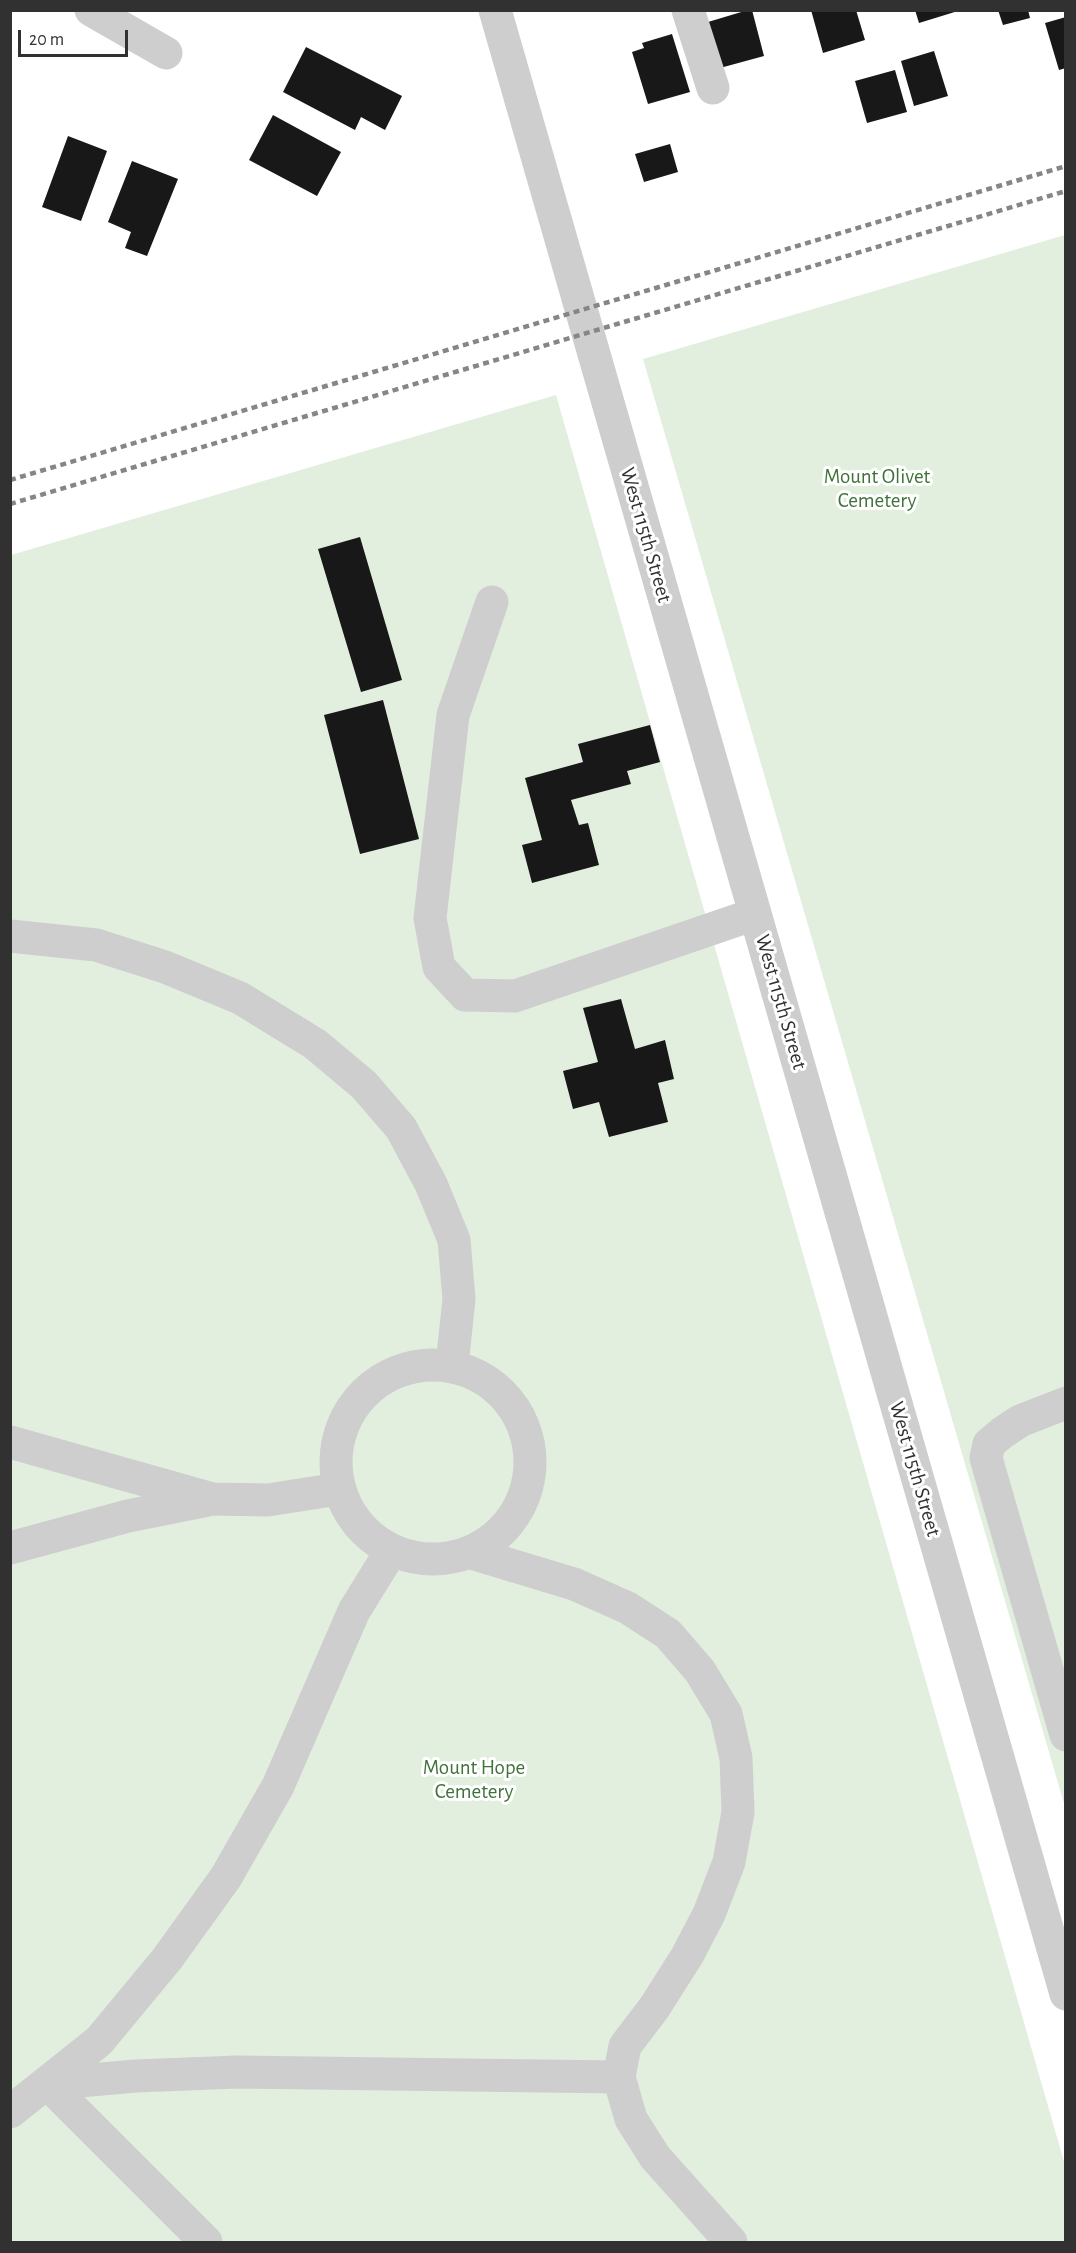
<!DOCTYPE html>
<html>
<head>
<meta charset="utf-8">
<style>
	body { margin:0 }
	#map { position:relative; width:1076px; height:2253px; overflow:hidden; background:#fff; font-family:"Alegreya Sans",sans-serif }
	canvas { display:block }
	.frame { position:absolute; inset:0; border:12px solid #313131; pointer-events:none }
	.scale { position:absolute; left:18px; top:30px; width:110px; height:27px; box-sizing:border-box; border:3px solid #313131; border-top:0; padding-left:8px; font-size:18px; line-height:21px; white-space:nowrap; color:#313131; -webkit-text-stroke:4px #fff; paint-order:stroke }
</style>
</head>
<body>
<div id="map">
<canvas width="1076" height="2253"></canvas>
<div class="frame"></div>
<div class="scale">20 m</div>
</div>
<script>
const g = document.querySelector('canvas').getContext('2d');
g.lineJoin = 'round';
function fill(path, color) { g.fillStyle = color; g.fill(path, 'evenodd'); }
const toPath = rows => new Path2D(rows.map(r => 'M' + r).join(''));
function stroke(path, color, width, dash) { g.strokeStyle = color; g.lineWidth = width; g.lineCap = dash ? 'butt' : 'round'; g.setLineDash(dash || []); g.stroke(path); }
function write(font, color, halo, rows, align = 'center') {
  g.font = font + ' "Alegreya Sans",sans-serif'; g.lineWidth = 6; g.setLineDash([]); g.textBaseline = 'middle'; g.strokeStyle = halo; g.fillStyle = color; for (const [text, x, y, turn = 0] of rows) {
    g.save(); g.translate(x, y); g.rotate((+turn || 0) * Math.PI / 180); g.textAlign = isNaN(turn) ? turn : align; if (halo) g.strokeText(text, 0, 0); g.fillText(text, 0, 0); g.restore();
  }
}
const green = toPath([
	[1065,235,1065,1807,643,359],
	[556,395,1065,2165,1065,2242,11,2242,11,555]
]);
const building = toPath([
	[748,10,752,10,764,56,720,68,708,22],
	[811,10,856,10,865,40,823,53],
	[915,10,958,10,958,11,919,23],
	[998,10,1028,10,1030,18,1003,25],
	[1066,17,1066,68,1059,70,1045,23],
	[672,34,690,92,648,104,632,52,644,48,642,43],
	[306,47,402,96,385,130,361,117,355,130,283,92],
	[934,51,948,96,914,106,901,61],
	[895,70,907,112,867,123,855,81],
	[273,115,341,152,317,196,249,160],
	[68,136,107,151,81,221,42,207],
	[670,144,678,172,644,182,635,154],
	[132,161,178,179,147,256,125,248,131,232,108,222],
	[360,537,402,680,361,692,318,549],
	[383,700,419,839,360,854,324,715],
	[650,725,660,762,627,771,631,784,571,800,579,825,588,823,599,865,532,883,522,845,542,840,525,778,583,762,578,744],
	[621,999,635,1049,665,1040,674,1079,658,1083,668,1122,609,1137,599,1102,573,1109,563,1071,598,1062,583,1008]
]);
const minor = toPath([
	[91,10,166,53],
	[495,10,1066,1994],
	[688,10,713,88],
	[492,602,453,715,430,918,439,967,465,995,515,996,755,914],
	[10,936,96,945,165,967,240,998,315,1044,364,1085,401,1128,431,1184,454,1240,459,1299,452,1365],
	'336 1462a97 97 0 1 1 194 0a97 97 0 1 1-194 0Z',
	[1066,1403,1020,1421,1002,1433,989,1444,986,1458,1066,1735],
	[10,1442,212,1499,268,1500,338,1489],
	[10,1548,128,1516,208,1500],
	[471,1553,574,1584,628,1608,668,1634,700,1671,726,1714,736,1758,738,1812,729,1862,709,1914,687,1956,654,2008,625,2046,619,2077,631,2119,655,2157,731,2242],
	[45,2084,136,2076,237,2072,619,2077],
	[48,2084,206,2242],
	[10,2112,99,2041,167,1959,226,1877,278,1786,354,1611,391,1551]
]);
const rail = toPath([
	[10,480,1066,166],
	[10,504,1066,191]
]);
const parkNames = [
	["Mount Olivet",877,477],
	["Cemetery",877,501],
	["Mount Hope",474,1768],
	["Cemetery",474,1792]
];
const streetNames = [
	["West 115th Street",646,535,74],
	["West 115th Street",781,1002,74],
	["West 115th Street",915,1469,74]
];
fill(green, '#e2efdf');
fill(building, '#181818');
stroke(minor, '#cecece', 33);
stroke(rail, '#868686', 4.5, [6, 4.5]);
write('21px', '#41723a', '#fff', parkNames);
write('21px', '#313131', '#fff', streetNames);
</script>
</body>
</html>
